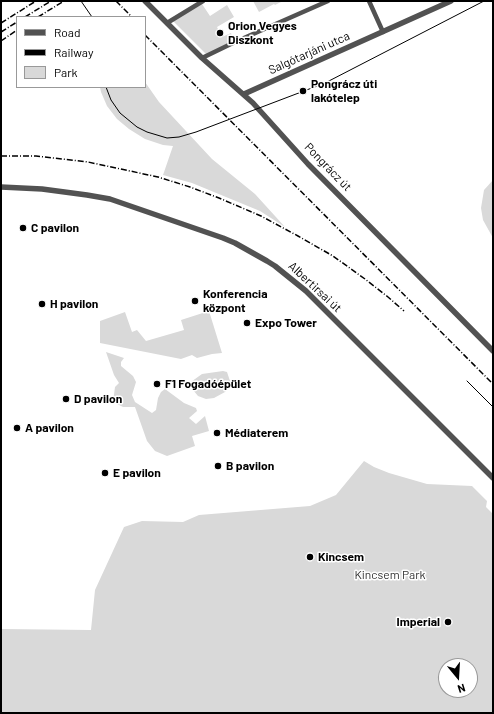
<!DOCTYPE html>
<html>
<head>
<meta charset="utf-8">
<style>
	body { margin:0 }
	#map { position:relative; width:494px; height:714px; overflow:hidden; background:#fff; font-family:Barlow,sans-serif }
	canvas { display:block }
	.frame { position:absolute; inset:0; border:2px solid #000; pointer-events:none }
	.legend { position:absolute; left:16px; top:16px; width:130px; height:72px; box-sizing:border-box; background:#fff; border:1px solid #999; margin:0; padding:5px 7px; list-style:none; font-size:12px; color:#000 }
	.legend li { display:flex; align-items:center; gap:8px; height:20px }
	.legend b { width:20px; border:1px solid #999 }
	.north { position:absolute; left:438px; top:658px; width:40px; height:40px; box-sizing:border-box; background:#fff; border:1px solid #999; border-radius:50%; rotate:162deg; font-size:11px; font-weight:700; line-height:16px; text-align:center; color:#000 }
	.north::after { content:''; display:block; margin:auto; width:14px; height:18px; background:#000; clip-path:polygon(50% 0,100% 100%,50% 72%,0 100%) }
</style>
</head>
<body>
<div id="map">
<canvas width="494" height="714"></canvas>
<div class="frame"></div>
<ul class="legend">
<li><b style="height:5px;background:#525252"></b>Road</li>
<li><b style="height:5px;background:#000"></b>Railway</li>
<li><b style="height:11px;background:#d9d9d9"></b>Park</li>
</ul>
<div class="north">N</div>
</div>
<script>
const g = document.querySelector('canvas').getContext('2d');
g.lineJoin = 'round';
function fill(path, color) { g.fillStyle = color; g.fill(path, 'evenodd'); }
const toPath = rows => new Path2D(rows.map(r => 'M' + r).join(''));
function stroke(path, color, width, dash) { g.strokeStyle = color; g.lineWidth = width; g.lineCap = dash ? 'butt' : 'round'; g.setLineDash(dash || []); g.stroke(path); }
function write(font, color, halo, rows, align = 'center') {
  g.font = font + ' Barlow,sans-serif'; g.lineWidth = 3; g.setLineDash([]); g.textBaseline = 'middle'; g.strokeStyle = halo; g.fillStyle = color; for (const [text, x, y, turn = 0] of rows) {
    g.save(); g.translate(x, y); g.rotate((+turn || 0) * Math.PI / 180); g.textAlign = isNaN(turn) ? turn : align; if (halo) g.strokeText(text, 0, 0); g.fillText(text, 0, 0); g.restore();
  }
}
const green = toPath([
	[253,1,272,1,273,2,273,1,283,1,275,5,274,4,259,12],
	[202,4,210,16,227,5,234,17,217,27,222,37,231,33,234,42,207,55,173,21],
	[145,82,159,102,212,159,255,194,285,227,260,211,192,183,163,175,173,146,163,145,145,139,129,129,117,119,107,106,101,92,100,87,145,87],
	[493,180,493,238,483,220,481,208,484,190],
	[209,311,222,353,212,354,197,358,192,355,181,359,100,343,100,321,125,312,132,332,137,330,146,341,184,330,181,320],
	[106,352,124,358,121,362,121,366,133,376,136,382,132,395,135,402,152,413,156,410,158,398,161,392,165,389,184,403,196,408,197,411,189,418,196,424,205,416,209,431,192,436,195,446,167,456,155,451,147,441,135,407,123,407,113,402,115,387,119,383,114,375],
	[223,371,227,372,231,384,230,387,225,392,214,398,206,399,198,396,188,384,202,374],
	[364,461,374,467,389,473,427,484,472,486,487,501,486,507,493,514,493,713,1,713,1,629,91,630,95,590,124,527,142,521,183,522,199,515,310,506,336,495],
	[446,666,470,666,470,690,446,690]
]);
const minor = toPath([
	[369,1,383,32],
	[167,23,203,1],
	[244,38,328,1],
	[202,58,235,42]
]);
const tertiary = toPath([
	[145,1,202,58,253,103,308,164,493,351],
	[244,94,451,1],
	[1,187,42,189,87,195,110,199,223,238,235,243,267,261,275,266,306,291,493,478]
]);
const tram = toPath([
	[81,1,92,17],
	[106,87,111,100,120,113,137,127,147,132,167,138,179,137,196,132,325,83,484,1],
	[467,381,493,407]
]);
const rail = toPath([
	[116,1,132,17],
	[25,17,51,1],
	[38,17,64,1],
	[1,23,36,1],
	[1,32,17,22],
	[145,35,493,384],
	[1,41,17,30],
	[1,156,36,156,88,162,158,177,190,187,219,198,261,216,298,236,333,256,365,279,388,297,404,311]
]);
const markers = [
	[220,33,4,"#000"],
	[303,91,4,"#000"],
	[23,228,4,"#000"],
	[195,301,4,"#000"],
	[42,304,4,"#000"],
	[247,323,4,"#000"],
	[157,384,4,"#000"],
	[66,399,4,"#000"],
	[17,428,4,"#000"],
	[217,433,4,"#000"],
	[218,466,4,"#000"],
	[105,473,4,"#000"],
	[310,557,4,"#000"],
	[448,622,4,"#000"]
];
const poiNames = [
	["Orion Vegyes",228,26],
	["Diszkont",228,40],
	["Pongrácz úti",311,84],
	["lakótelep",311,98],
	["C pavilon",31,228],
	["Konferencia",203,294],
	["központ",203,308],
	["H pavilon",50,304],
	["Expo Tower",255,323],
	["F1 Fogadóépület",165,384],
	["D pavilon",74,399],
	["A pavilon",25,428],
	["Médiaterem",225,433],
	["B pavilon",226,466],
	["E pavilon",113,473],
	["Kincsem",318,557],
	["Imperial",440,622,"right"]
];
const streetNames = [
	["Salgótarjáni utca",309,53,-24],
	["Pongrácz út",328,167,46],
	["Albertirsai út",315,287,43]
];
const parkNames = [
	["Kincsem Park",390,575]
];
fill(green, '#d9d9d9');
stroke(minor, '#525252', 4.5);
stroke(tertiary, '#525252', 5.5);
stroke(tram, '#000', 1);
stroke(rail, '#000', 1.5, [6, 2, 1, 2]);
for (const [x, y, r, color] of markers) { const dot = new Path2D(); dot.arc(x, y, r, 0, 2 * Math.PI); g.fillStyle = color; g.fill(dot); stroke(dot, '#fff', 1.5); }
write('bold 12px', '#000', '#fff', poiNames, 'left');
write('12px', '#000', '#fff', streetNames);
write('12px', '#303030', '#fff', parkNames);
</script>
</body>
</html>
